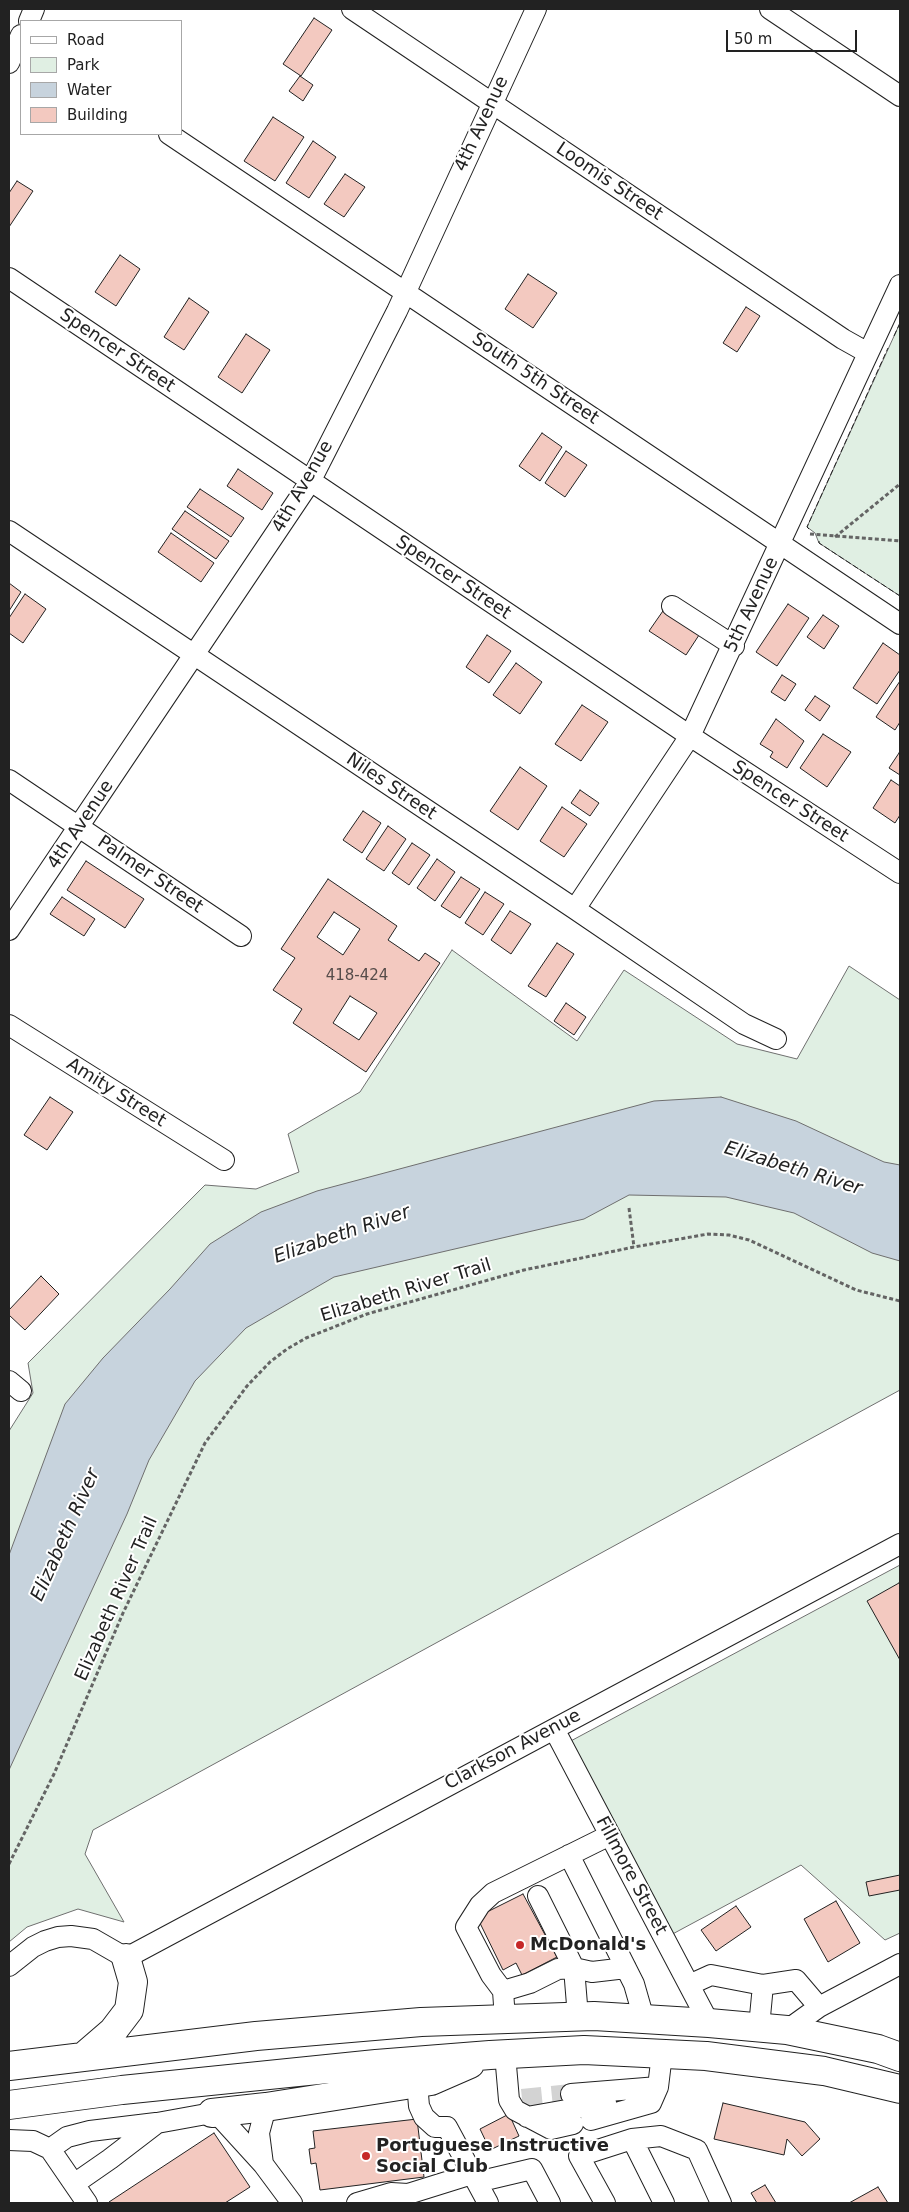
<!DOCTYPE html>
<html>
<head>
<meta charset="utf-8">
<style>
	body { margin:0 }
	#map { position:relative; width:909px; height:2212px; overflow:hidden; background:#fff; font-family:"DejaVu Sans",sans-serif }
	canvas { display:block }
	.frame { position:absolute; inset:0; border:10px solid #222; pointer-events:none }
	.legend { position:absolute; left:20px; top:20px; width:162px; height:115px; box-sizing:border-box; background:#fff; border:1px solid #a7a7a7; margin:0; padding:6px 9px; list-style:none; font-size:15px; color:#222 }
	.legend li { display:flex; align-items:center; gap:10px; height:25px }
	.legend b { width:25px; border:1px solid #a7a7a7 }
	.scale { position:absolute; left:726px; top:30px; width:131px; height:22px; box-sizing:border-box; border:2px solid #222; border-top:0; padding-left:6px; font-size:15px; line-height:18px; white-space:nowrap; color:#222; -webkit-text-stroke:4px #fff; paint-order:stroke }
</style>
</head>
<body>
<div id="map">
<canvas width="909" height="2212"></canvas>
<div class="frame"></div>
<ul class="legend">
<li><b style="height:6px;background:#fff"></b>Road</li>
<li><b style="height:14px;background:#e0efe3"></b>Park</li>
<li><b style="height:14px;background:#c7d3dd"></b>Water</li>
<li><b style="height:14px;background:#f3c9c0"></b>Building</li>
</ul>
<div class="scale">50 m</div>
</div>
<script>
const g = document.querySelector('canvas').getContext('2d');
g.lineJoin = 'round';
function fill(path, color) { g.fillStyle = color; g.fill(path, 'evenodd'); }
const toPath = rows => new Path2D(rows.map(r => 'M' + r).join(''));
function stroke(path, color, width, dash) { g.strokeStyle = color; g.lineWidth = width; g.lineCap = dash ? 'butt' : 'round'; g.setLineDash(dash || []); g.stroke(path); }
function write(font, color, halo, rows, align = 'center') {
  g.font = font + ' "DejaVu Sans",sans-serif'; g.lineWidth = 4; g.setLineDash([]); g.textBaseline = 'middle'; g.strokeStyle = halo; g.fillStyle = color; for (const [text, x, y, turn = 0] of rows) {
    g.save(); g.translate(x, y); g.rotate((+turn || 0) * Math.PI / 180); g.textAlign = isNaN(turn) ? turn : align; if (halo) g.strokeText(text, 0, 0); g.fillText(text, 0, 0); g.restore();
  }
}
const green = toPath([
	[900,323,900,596,819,543,815,533,807,527,900,323],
	[452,950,577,1041,624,970,737,1044,797,1059,849,966,900,1000,900,1390,93,1830,85,1854,124,1922,78,1909,27,1927,9,1942,9,1431,33,1393,28,1363,205,1185,256,1189,299,1172,288,1134,360,1092,452,950],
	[900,1565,900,1933,885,1940,801,1865,667,1937,567,1743,900,1565]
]);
const water = toPath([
	[721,1097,796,1121,884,1162,900,1165,900,1261,872,1253,794,1213,726,1197,629,1195,584,1219,334,1277,246,1328,195,1381,149,1460,127,1514,9,1770,9,1555,65,1404,103,1358,170,1289,210,1244,261,1212,317,1191,654,1101,721,1097]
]);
const building = toPath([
	[314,18,332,30,301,76,283,64,314,18],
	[300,76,313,85,303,101,289,91,300,76],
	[273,117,304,137,275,181,244,161,273,117],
	[313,141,336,157,309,198,286,183,313,141],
	[345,174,365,187,344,217,324,204,345,174],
	[17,181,33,191,9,227,9,193,17,181],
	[120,255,140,269,116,306,95,292,120,255],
	[528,274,557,293,533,328,505,309,528,274],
	[189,298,209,312,184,350,164,337,189,298],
	[746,307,760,316,737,352,723,343,746,307],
	[246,334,270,350,242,393,218,377,246,334],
	[542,433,562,447,540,481,519,466,542,433],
	[566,451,587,465,565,497,545,483,566,451],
	[238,469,273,493,262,510,227,486,238,469],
	[200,489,244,518,231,537,187,507,200,489],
	[185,511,229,541,216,559,172,529,185,511],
	[171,533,214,563,201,582,158,552,171,533],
	[9,583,21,592,9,611,9,583],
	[25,594,46,609,23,643,9,633,9,618,25,594],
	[788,604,809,618,777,666,756,652,788,604],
	[665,608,701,632,686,655,649,631,665,608],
	[823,615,839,626,824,649,807,637,823,615],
	[487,635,511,651,489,683,466,667,487,635],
	[883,643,900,655,900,670,877,704,853,688,883,643],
	[516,663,542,682,520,714,493,695,516,663],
	[782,675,796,684,785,701,771,692,782,675],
	[900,681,900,722,895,730,876,717,900,681],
	[815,696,830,706,820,721,805,710,815,696],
	[582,705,608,722,581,761,555,744,582,705],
	[776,719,804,741,787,768,770,757,773,752,760,744,776,719],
	[823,734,851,752,827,787,800,768,823,734],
	[899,753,900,754,900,775,889,768,899,753],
	[520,767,547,786,518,830,490,811,520,767],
	[891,780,900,786,900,815,895,823,873,808,891,780],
	[580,790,599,803,590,816,571,803,580,790],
	[562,807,587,824,564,857,540,841,562,807],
	[363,811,381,823,362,853,343,840,363,811],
	[388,826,406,839,384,871,366,859,388,826],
	[412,843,430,855,409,885,392,873,412,843],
	[437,859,455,872,435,901,417,888,437,859],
	[86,861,144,899,125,928,67,890,86,861],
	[461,877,480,889,460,918,441,906,461,877],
	[328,879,397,926,388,940,419,961,425,953,440,963,366,1072,293,1023,302,1009,273,990,295,958,281,949,328,879],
	[334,912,360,929,343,955,317,937,334,912],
	[350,996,377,1013,359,1040,333,1023,350,996],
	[485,892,504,904,483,935,465,923,485,892],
	[62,897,95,919,84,936,50,914,62,897],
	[510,911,531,924,511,954,491,940,510,911],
	[557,943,574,954,546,997,528,986,557,943],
	[566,1003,586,1017,574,1035,554,1021,566,1003],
	[50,1097,73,1112,47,1150,24,1135,50,1097],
	[41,1276,59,1294,25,1330,9,1315,9,1310,41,1276],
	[899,1583,900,1584,900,1660,867,1601,899,1583],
	[900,1875,900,1890,869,1896,866,1882,900,1875],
	[523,1894,557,1957,522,1975,516,1963,503,1970,477,1917,523,1894],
	[836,1901,860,1943,828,1962,804,1919,836,1901],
	[736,1906,751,1927,716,1951,701,1930,736,1906],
	[723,2103,805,2122,820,2139,802,2156,787,2139,784,2155,714,2139,723,2103],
	[509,2114,519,2136,490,2150,480,2129,509,2114],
	[417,2119,424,2177,320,2190,316,2163,311,2164,309,2149,315,2148,313,2131,417,2119],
	[214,2133,250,2187,225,2203,110,2203,109,2202,214,2133],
	[765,2185,776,2203,757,2203,751,2193,765,2185],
	[878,2187,888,2203,849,2203,878,2187]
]);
const minorTunnel = toPath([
	[522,2099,571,2094]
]);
const path = toPath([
	[810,534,900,541],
	[835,537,900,484],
	[629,1208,634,1247],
	[9,1864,54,1774,123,1613,205,1443,247,1386,270,1362,287,1349,306,1338,367,1314,524,1270,634,1247,708,1234,729,1235,749,1240,856,1290,900,1301]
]);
const minor = toPath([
	[352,9,843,339,868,353],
	[770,9,900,96],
	[29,21,34,9],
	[9,63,21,35],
	[169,134,900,624],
	[9,278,690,736,900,873],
	[9,531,575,909,744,1024,776,1039],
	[672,606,734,646],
	[9,780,241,936],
	[575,909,690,736,900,285],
	[9,930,310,482,397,311,536,9],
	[9,1025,224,1160],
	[9,1381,21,1391],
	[554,1729,709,2023],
	[569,1855,634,1984,644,2019],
	[538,1896,574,1968,578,2017],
	[9,1966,33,1947,45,1941,58,1937,71,1936,93,1939,126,1958,900,1544],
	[689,1985,711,1975,763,1985,796,1980,819,2007],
	[503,1991,530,1983,558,1969,574,1968,592,1972,626,1968],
	[505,2019,503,1991,491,1975,466,1927,480,1905,493,1893,610,1835],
	[759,2027,763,1985],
	[787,2030,819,2007,900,1964],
	[505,2054,509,2100,515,2110,551,2129,573,2124],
	[416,2071,419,2106,424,2117,435,2127,447,2127,488,2203],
	[571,2094,658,2087],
	[527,2117,606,2103],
	[591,2120,651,2103,658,2087,662,2054],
	[632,2139,664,2203],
	[9,2140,33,2141,50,2149],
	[50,2149,67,2137,90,2131,156,2123],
	[50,2149,87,2203],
	[263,2164,259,2133,266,2107],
	[477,2182,532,2169,550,2203],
	[74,2184,110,2159,157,2123,212,2113,222,2119,263,2164,292,2203],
	[357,2203,391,2193,408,2194,472,2174],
	[605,2203,579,2156,632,2139,661,2136,697,2150,721,2203]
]);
const highway = toPath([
	[84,2056,113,2031,129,2010,133,1982,126,1958],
	[9,2066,256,2036,421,2022,594,2016,709,2023,787,2030,878,2049,900,2057],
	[9,2105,122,2090,376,2064,490,2055,584,2050,706,2056,824,2071,900,2089],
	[212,2113,266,2107,431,2081,470,2064]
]);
const fence = toPath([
	[894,336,900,323],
	[809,529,807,527,888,348],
	[819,541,819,543,900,596]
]);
const markers = [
	[520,1945,5,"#c62828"],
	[366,2156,5,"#c62828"]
];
const numberNames = [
	["418-424",357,976]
];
const streetNames = [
	["4th Avenue",482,124,-65],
	["Loomis Street",609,182,34],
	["Spencer Street",117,351,34],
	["South 5th Street",535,379,34],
	["4th Avenue",303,487,-60],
	["Spencer Street",453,578,34],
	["5th Avenue",752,605,-65],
	["Niles Street",391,787,34],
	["Spencer Street",790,802,33],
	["4th Avenue",81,825,-56],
	["Palmer Street",150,875,34],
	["Amity Street",116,1093,32],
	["Elizabeth River Trail",406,1291,-17],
	["Elizabeth River Trail",117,1599,-66],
	["Clarkson Avenue",513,1750,-28],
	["Fillmore Street",631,1876,62]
];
const poiNames = [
	["McDonald's",530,1945],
	["Portuguese Instructive",376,2146],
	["Social Club",376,2167]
];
const waterNames = [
	["Elizabeth River",793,1169,17],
	["Elizabeth River",342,1235,-19],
	["Elizabeth River",66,1535,-66]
];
fill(green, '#e0efe3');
stroke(green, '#6f6f6f', 1);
fill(water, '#c7d3dd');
stroke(water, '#6f6f6f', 1);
fill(building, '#f3c9c0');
stroke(building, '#222', 1);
stroke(minorTunnel, '#d3d3d3', 20, [20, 10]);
stroke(minor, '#222', 22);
stroke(highway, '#222', 30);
stroke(path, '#646464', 3, [4, 2.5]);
stroke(minor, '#fff', 20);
stroke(highway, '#fff', 28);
stroke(fence, '#222', 1, [6, 2.5]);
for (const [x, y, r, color] of markers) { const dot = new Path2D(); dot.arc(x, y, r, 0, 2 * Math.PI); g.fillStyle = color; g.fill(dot); stroke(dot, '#fff', 2); }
write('15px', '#564c4a', null, numberNames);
write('18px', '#222', '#fff', streetNames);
write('bold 18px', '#222', '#fff', poiNames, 'left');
write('italic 19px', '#222', '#fff', waterNames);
</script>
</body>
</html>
